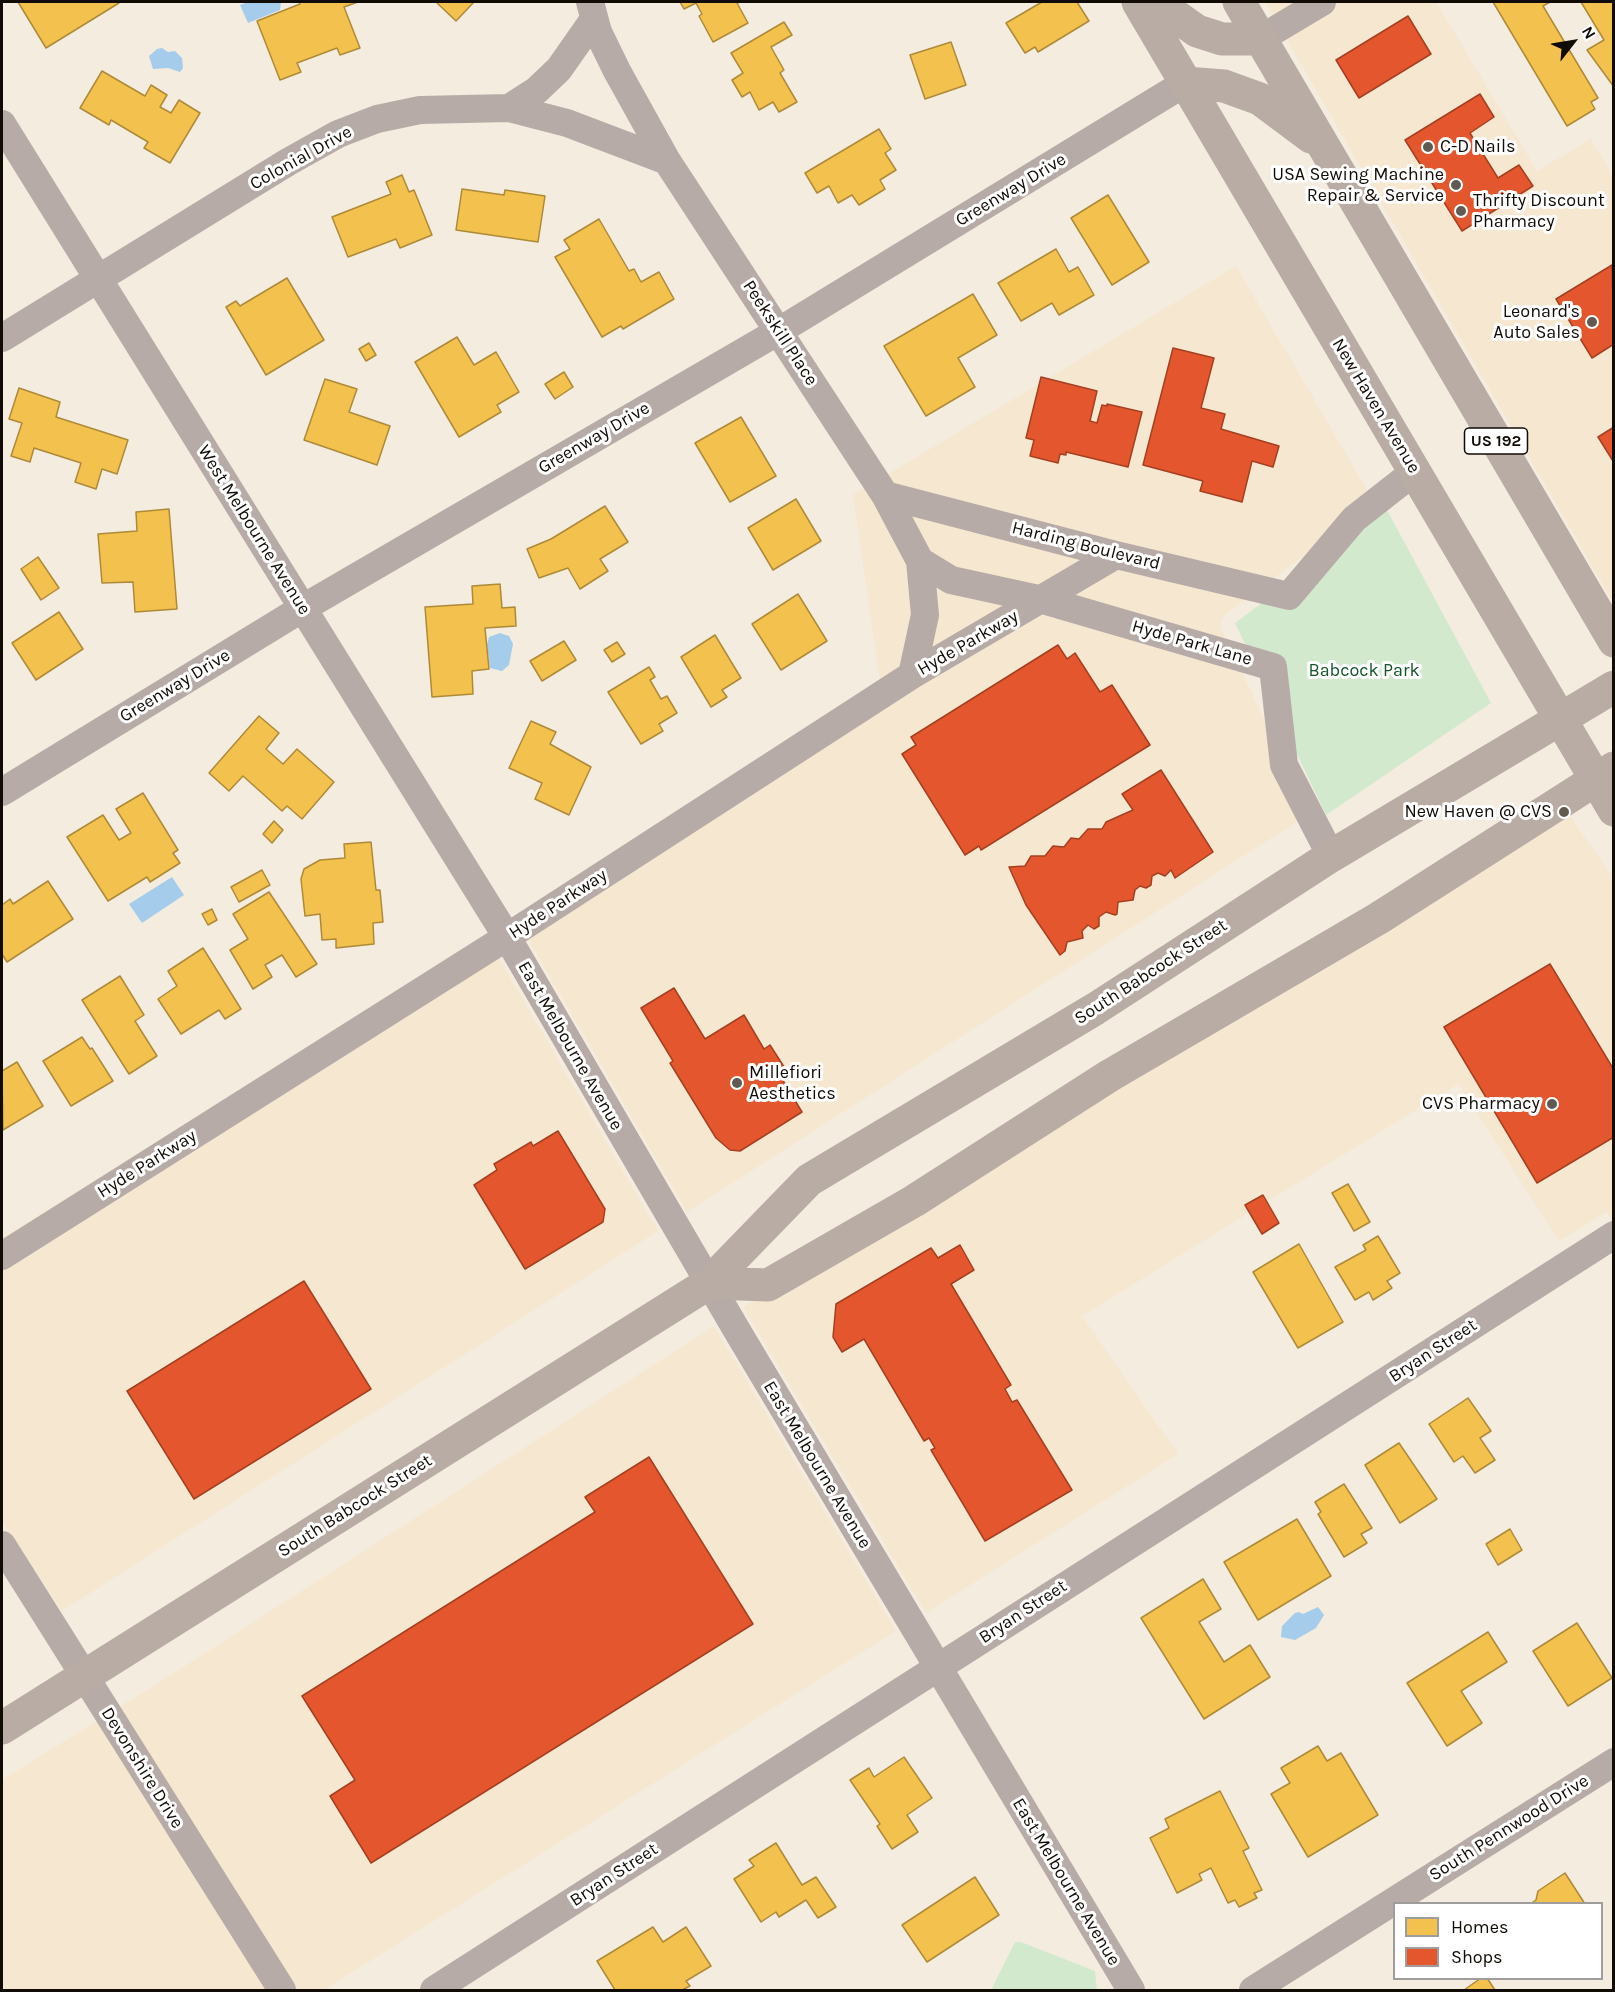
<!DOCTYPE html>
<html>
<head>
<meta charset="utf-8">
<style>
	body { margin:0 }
	#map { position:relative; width:1615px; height:1992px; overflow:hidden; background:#f4ecdf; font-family:Karla,sans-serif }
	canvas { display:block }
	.frame { position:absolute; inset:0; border:3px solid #100b04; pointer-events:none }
	.legend { position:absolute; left:1393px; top:1902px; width:210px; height:78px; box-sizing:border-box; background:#fff; border:2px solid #9f9d9b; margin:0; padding:8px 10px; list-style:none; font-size:18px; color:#100b04 }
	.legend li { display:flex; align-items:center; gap:12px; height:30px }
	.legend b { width:30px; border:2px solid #9f9d9b }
	.north { position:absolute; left:1543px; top:12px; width:60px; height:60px; -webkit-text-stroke:4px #fff; paint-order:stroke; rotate:59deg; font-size:16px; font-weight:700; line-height:24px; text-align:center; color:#100b04 }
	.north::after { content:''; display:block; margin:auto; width:21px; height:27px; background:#100b04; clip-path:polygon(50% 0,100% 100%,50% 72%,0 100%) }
</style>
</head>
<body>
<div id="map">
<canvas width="1615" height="1992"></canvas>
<div class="frame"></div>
<ul class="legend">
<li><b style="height:16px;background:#f2c14e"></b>Homes</li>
<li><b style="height:16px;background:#e4572e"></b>Shops</li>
</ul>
<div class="north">N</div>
</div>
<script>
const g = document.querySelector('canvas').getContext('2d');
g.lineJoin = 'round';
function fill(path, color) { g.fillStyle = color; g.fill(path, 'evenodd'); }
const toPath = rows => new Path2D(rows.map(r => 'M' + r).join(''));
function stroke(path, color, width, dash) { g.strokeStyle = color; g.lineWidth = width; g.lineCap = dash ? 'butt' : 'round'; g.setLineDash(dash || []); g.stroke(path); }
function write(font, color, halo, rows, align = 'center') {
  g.font = font + ' Karla,sans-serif'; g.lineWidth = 6; g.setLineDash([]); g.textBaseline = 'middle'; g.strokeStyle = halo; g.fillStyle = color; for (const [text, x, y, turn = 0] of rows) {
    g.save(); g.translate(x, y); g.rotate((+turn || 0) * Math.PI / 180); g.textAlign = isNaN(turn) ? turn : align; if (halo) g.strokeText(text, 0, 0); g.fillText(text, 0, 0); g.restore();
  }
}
const built = toPath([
	[1265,2,1436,2,1537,171,1591,139,1613,175,1613,602],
	[1236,266,1375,503,1227,613,1221,620,1222,630,1309,814,687,1212,515,917,881,688,853,495],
	[1569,815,1613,877,1613,1222,1607,1212,1559,1241,1458,1084,1082,1316,1178,1454,926,1613,743,1307,1117,1089],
	[486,936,658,1231,62,1611,2,1521,2,1238],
	[714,1326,896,1631,324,1990,2,1990,2,1780,182,1668]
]);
const green = toPath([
	[1387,510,1491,703,1326,815,1235,623],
	[1015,1942,1021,1942,1095,1971,1097,1990,991,1990]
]);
const water = toPath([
	[248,2,281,2,280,10,248,23,240,5],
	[162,48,168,52,175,51,182,58,183,68,180,72,168,68,153,69,149,56,157,49],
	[500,633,509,636,513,644,509,665,502,671,490,668,487,645,489,637],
	[172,877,184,895,142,923,129,904],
	[1318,1607,1324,1615,1316,1628,1295,1640,1281,1637,1282,1626,1295,1613,1299,1612,1303,1614]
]);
const homes = toPath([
	[18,2,118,2,119,3,46,48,18,2],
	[299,2,358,2,344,7,360,48,340,55,337,48,297,63,301,72,280,80,257,21,300,4,299,2],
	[436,2,474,2,456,21,436,2],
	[680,2,741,2,737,3,748,23,713,42,699,16,702,14,696,3,684,9,680,2],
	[1042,2,1077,2,1089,21,1038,52,1035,47,1025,53,1006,23,1042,2],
	[1493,2,1550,2,1543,6,1598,98,1591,102,1595,109,1567,126,1493,2],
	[1581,2,1614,2,1614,87,1587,50,1604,40,1581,2],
	[784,22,792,35,771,47,784,70,780,73,797,102,779,112,773,102,759,110,750,92,742,97,732,80,743,73,731,53,784,22],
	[951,42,966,85,925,99,910,55,951,42],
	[102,71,145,96,151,85,167,95,160,107,171,113,179,100,200,113,170,163,144,148,148,142,111,120,109,125,80,108,102,71],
	[879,129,891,149,885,153,896,170,880,180,885,189,859,205,852,195,838,203,829,186,817,193,805,173,879,129],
	[402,175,409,192,414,190,432,235,400,248,396,239,348,257,332,217,391,194,386,182,402,175],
	[462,189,504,195,505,190,545,196,538,242,456,230,462,189],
	[1108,195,1149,262,1112,285,1071,218,1108,195],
	[599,219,629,271,634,269,641,282,659,272,674,299,623,329,621,326,602,337,555,257,570,249,564,240,599,219],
	[1056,249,1069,272,1078,267,1094,295,1059,315,1052,303,1021,321,998,283,1056,249],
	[287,278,324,340,266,375,226,307,236,301,240,306,287,278],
	[973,294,997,335,958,358,975,387,926,416,884,346,973,294],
	[457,337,474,365,496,352,519,392,497,405,501,412,459,437,415,362,457,337],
	[369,343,376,355,366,361,359,349,369,343],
	[564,372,573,387,555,399,545,384,564,372],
	[325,379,357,389,349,412,390,426,377,465,304,440,325,379],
	[19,388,60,402,56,417,128,440,117,474,102,469,96,489,75,482,81,463,34,448,30,462,11,456,22,423,9,419,19,388],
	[741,417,776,476,730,502,695,443,741,417],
	[796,499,821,541,773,570,748,528,796,499],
	[605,506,628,542,600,559,608,571,580,589,568,568,539,578,527,549,551,539,605,506],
	[169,509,177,609,135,612,133,582,102,583,98,534,137,531,136,512,169,509],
	[38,557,59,588,41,600,21,569,38,557],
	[500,584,502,608,515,607,516,626,485,628,489,669,472,671,473,694,432,697,425,607,473,604,472,586,500,584],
	[798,594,827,641,781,670,752,624,798,594],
	[59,612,83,649,36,680,12,643,59,612],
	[715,635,741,678,722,690,727,697,711,707,681,657,715,635],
	[564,641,576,660,542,681,530,661,564,641],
	[617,642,625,654,612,662,604,650,617,642],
	[649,667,655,677,650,680,661,699,667,696,677,713,659,724,663,731,641,744,608,692,649,667],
	[259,716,279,733,266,749,283,764,297,749,334,782,302,819,287,806,282,811,243,776,229,791,209,773,259,716],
	[531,721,556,732,550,744,591,767,569,815,535,799,542,783,509,768,531,721],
	[143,793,178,850,173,853,180,863,150,882,147,877,108,901,67,837,103,815,119,840,131,833,116,809,143,793],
	[274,821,283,830,272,843,263,834,274,821],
	[371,842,376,890,380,890,383,922,373,923,374,944,336,948,336,939,322,940,320,914,305,916,301,879,304,869,320,860,345,858,344,844,371,842],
	[262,870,270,885,239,902,231,887,262,870],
	[48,881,73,919,7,962,2,954,2,905,10,899,13,904,48,881],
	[269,892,317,964,296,977,282,955,265,965,272,977,253,989,230,950,248,939,233,914,269,892],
	[212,909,217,920,208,925,202,914,212,909],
	[203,948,241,1009,225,1019,219,1010,181,1034,158,999,177,986,168,971,203,948],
	[120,976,144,1015,135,1021,157,1056,129,1074,82,1000,120,976],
	[82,1037,90,1049,92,1048,113,1081,71,1106,43,1061,82,1037],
	[17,1062,43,1106,3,1130,2,1071,17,1062],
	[1348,1184,1370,1222,1354,1231,1332,1193,1348,1184],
	[1378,1236,1400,1273,1387,1281,1392,1288,1373,1300,1369,1292,1355,1300,1335,1267,1366,1250,1363,1245,1378,1236],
	[1299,1244,1343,1322,1298,1348,1253,1272,1299,1244],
	[1468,1398,1491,1431,1480,1438,1495,1460,1475,1473,1463,1456,1454,1462,1429,1424,1468,1398],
	[1399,1443,1437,1499,1400,1523,1365,1465,1399,1443],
	[1344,1484,1372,1528,1361,1534,1367,1543,1344,1557,1318,1514,1321,1512,1315,1502,1344,1484],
	[1297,1519,1331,1576,1258,1620,1224,1562,1297,1519],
	[1510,1529,1522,1550,1498,1565,1486,1544,1510,1529],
	[1203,1579,1221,1609,1199,1622,1224,1662,1250,1645,1270,1677,1204,1719,1141,1618,1203,1579],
	[1577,1623,1612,1678,1568,1706,1533,1651,1577,1623],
	[1488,1632,1507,1662,1461,1691,1482,1723,1447,1746,1407,1683,1488,1632],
	[1318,1746,1327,1761,1341,1753,1378,1815,1308,1857,1271,1794,1290,1783,1281,1768,1318,1746],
	[904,1757,932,1798,907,1815,918,1832,892,1849,877,1826,880,1824,850,1780,869,1768,874,1777,904,1757],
	[1220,1791,1249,1848,1243,1851,1262,1890,1254,1893,1257,1898,1239,1907,1235,1900,1228,1903,1211,1868,1199,1874,1202,1880,1177,1893,1150,1838,1169,1828,1165,1819,1220,1791],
	[776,1843,802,1885,816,1877,836,1907,818,1918,806,1900,779,1917,776,1912,761,1922,734,1879,754,1866,749,1860,776,1843],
	[1565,1873,1585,1904,1530,1904,1536,1900,1538,1891,1565,1873],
	[975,1877,999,1915,927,1962,902,1925,975,1877],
	[653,1927,663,1942,686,1927,711,1966,686,1981,690,1986,682,1990,615,1990,597,1961,653,1927],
	[1481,1978,1487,1978,1495,1990,1464,1990,1481,1978]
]);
const shops = toPath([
	[1408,16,1431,54,1359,98,1336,60,1408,16],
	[1480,94,1494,117,1470,133,1498,178,1519,165,1533,186,1462,231,1405,140,1480,94],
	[1612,265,1614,344,1592,358,1556,299,1612,265],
	[1173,348,1214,358,1201,408,1225,414,1221,429,1279,446,1273,467,1252,461,1242,502,1200,491,1203,481,1143,465,1173,348],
	[1041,377,1097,391,1090,421,1097,423,1102,405,1107,406,1107,404,1142,412,1128,467,1066,452,1066,455,1060,454,1058,463,1030,456,1034,440,1026,438,1041,377],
	[1614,427,1614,461,1613,461,1598,437,1614,427],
	[1058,645,1067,659,1075,653,1100,692,1112,685,1150,745,981,850,979,846,965,855,902,754,916,745,911,737,1058,645],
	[1161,770,1213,852,1175,878,1171,870,1165,876,1158,873,1152,876,1151,885,1146,888,1140,886,1135,890,1133,900,1118,902,1117,914,1115,915,1106,912,1099,917,1099,926,1094,929,1088,925,1082,931,1083,938,1067,942,1065,951,1060,955,1026,905,1009,867,1025,866,1031,856,1045,856,1053,846,1064,847,1071,838,1079,839,1088,829,1102,829,1106,822,1133,810,1122,794,1161,770],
	[1550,964,1614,1070,1614,1137,1537,1183,1444,1027,1550,964],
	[674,988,705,1039,744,1015,764,1049,770,1045,786,1070,779,1074,802,1112,740,1151,730,1150,716,1138,670,1063,673,1061,641,1008,674,988],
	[558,1131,605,1209,603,1222,525,1269,474,1185,497,1170,494,1164,531,1142,533,1146,558,1131],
	[1263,1195,1279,1223,1262,1234,1245,1205,1263,1195],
	[960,1245,974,1270,951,1284,1011,1385,1005,1389,1012,1402,1017,1400,1072,1490,985,1541,931,1450,935,1448,929,1438,924,1441,864,1339,842,1352,833,1337,836,1304,931,1248,938,1258,960,1245],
	[304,1281,371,1389,194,1499,127,1391,304,1281],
	[649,1457,753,1624,371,1863,330,1796,355,1780,302,1696,595,1512,585,1497,649,1457]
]);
const minor = toPath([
	[590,2,598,32,617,71,667,161,885,495,920,561,925,615,912,675],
	[1260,39,1322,2],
	[509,108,537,90,559,69,594,19],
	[2,124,507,937,739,1334,1131,1990],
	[2,338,288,162,338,134,377,119,420,110,509,108,567,123,667,161],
	[885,495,1116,555,1289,596,1354,519,1414,472],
	[920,561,951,580,1043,600,1273,667,1284,765,1331,856],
	[2,792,303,608,779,331,1185,83],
	[2,1256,507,937,912,675,1116,555],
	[2,1545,282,1990],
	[434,1990,1614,1235],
	[1253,1990,1614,1762]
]);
const major = toPath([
	[1138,2,1614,810],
	[1156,2,1197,31,1222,39,1260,39],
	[1239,2,1614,641],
	[1185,83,1224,86,1260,99,1311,137],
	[709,1283,768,1285,914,1201,1109,1076,1379,918,1614,768],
	[2,1728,709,1283,809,1180,1095,1009,1331,856,1614,687]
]);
const markers = [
	[1428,147,6,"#605a51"],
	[1456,185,6,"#605a51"],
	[1461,211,6,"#605a51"],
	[1592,322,6,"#605a51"],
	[1564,812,6,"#605a51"],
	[737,1083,6,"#605a51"],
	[1552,1104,6,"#605a51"]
];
const shields = [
	[1496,441,63]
];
const shieldNames = [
	["US 192",1496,441]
];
const poiNames = [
	["C-D Nails",1440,147,"left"],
	["USA Sewing Machine",1444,175],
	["Repair & Service",1444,196],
	["Thrifty Discount",1473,201,"left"],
	["Pharmacy",1473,222,"left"],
	["Leonard's",1580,312],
	["Auto Sales",1580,333],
	["New Haven @ CVS",1552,812],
	["Millefiori",749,1073,"left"],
	["Aesthetics",749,1094,"left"],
	["CVS Pharmacy",1540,1104]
];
const streetNames = [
	["Colonial Drive",301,158,-29],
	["Greenway Drive",1011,190,-31],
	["Peekskill Place",780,333,57],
	["New Haven Avenue",1376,406,59],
	["Greenway Drive",594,438,-30],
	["West Melbourne Avenue",254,530,58],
	["Harding Boulevard",1086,546,14],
	["Hyde Parkway",968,643,-30],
	["Hyde Park Lane",1192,643,16],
	["Greenway Drive",175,686,-31],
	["Hyde Parkway",558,904,-33],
	["South Babcock Street",1151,972,-33],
	["East Melbourne Avenue",570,1046,60],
	["Hyde Parkway",147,1164,-32],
	["Bryan Street",1433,1351,-33],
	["East Melbourne Avenue",817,1465,59],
	["South Babcock Street",355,1506,-32],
	["Bryan Street",1023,1612,-33],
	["Devonshire Drive",142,1768,58],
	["South Pennwood Drive",1509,1828,-32],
	["Bryan Street",614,1875,-33],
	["East Melbourne Avenue",1066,1882,59]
];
const parkNames = [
	["Babcock Park",1364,671]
];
fill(built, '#f6e7d1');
fill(green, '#d3e9ce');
fill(water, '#a5cceb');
fill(homes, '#f2c14e');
stroke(homes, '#ae8a38', 1.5);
fill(shops, '#e4572e');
stroke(shops, '#a44021', 1.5);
stroke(minor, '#b6aba7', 28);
stroke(major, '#b8aca5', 33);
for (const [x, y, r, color] of markers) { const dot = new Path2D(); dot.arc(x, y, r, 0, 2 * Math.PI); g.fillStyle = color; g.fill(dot); stroke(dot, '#fff', 2); }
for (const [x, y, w] of shields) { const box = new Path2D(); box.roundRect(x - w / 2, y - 13, w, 26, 4.5); g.fillStyle = '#fff'; g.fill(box); stroke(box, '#100b04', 1.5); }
write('bold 16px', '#100b04', null, shieldNames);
write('18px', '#100b04', '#fff', poiNames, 'right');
write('18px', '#100b04', '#fff', streetNames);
write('18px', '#115528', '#fff', parkNames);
</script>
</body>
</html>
